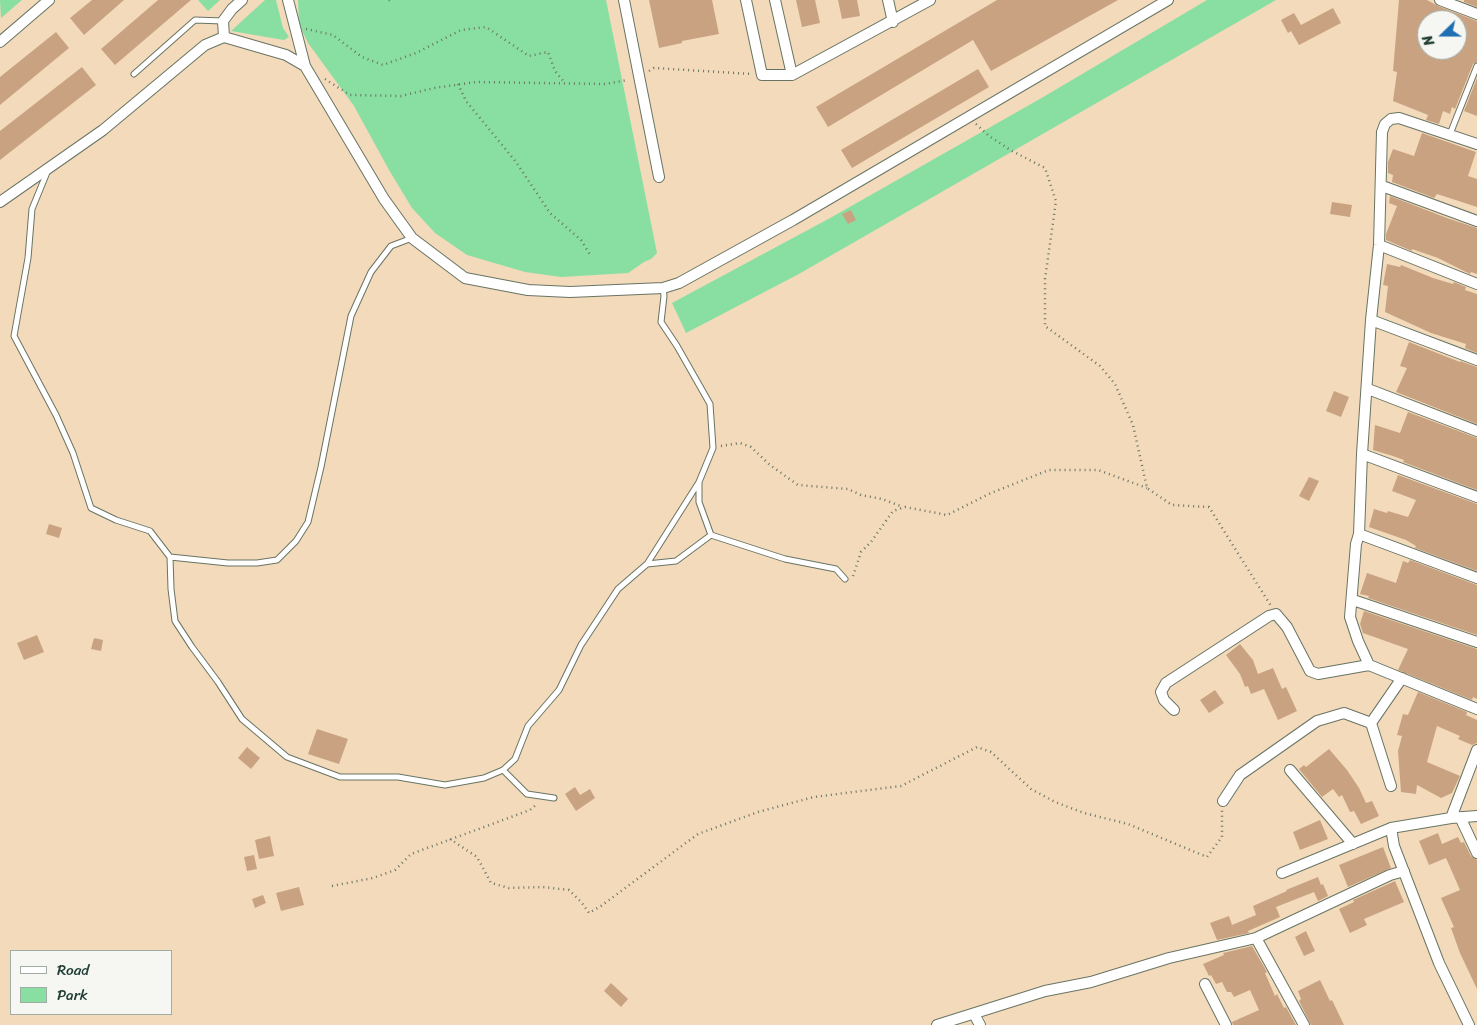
<!DOCTYPE html>
<html>
<head>
<meta charset="utf-8">
<style>
	body { margin:0 }
	#map { position:relative; width:1477px; height:1025px; overflow:hidden; background:#f2dabb; font-family:Sriracha,sans-serif }
	canvas { display:block }
	.legend { position:absolute; left:10px; top:950px; width:162px; height:65px; box-sizing:border-box; background:#f6f6f2; border:1px solid #a0aca6; margin:0; padding:6px 9px; list-style:none; font-size:15px; color:#1f3d34 }
	.legend li { display:flex; align-items:center; gap:10px; height:25px }
	.legend b { width:25px; border:1px solid #a0aca6 }
	.north { position:absolute; left:1417px; top:10px; width:50px; height:50px; box-sizing:border-box; background:#f6f6f2; border:1px solid #a0aca6; border-radius:50%; rotate:248deg; font-size:14px; font-weight:700; line-height:20px; text-align:center; color:#1f3d34 }
	.north::after { content:''; display:block; margin:auto; width:18px; height:22px; background:#1f6fb2; clip-path:polygon(50% 0,100% 100%,50% 72%,0 100%) }
</style>
</head>
<body>
<div id="map">
<canvas width="1477" height="1025"></canvas>
<ul class="legend">
<li><b style="height:6px;background:#fff"></b>Road</li>
<li><b style="height:14px;background:#89dfa2"></b>Park</li>
</ul>
<div class="north">N</div>
</div>
<script>
const g = document.querySelector('canvas').getContext('2d');
g.lineJoin = 'round';
function fill(path, color) { g.fillStyle = color; g.fill(path, 'evenodd'); }
const toPath = rows => new Path2D(rows.map(r => 'M' + r).join(''));
function stroke(path, color, width, dash) { g.strokeStyle = color; g.lineWidth = width; g.lineCap = dash ? 'butt' : 'round'; g.setLineDash(dash || []); g.stroke(path); }
const green = toPath([
	[0,0,22,0,1,18],
	[198,0,220,0,208,11],
	[265,0,276,0,283,28,289,37,284,40,231,31],
	[298,0,606,0,657,253,651,259,644,262,628,273,561,277,525,272,467,255,435,233,412,208,389,170,354,106,308,43,299,24],
	[1207,0,1276,0,797,275,686,333,672,303,832,217,1045,96]
]);
const building = toPath([
	[92,0,124,0,84,35,70,18],
	[158,0,191,0,115,65,101,49],
	[649,0,712,0,719,34,682,41,682,43,659,48],
	[796,0,815,0,820,23,802,27],
	[838,0,857,0,860,16,842,19],
	[997,0,1118,0,991,71,973,40,828,127,816,107],
	[1399,0,1427,0,1438,6,1477,21,1477,62,1473,64,1455,109,1452,107,1450,114,1443,111,1439,124,1426,120,1428,115,1393,101,1397,72,1393,71],
	[1427,20,1457,20,1457,50,1427,50],
	[1464,0,1477,0,1477,7,1464,2],
	[1333,8,1341,23,1299,45,1291,31,1288,33,1281,20,1294,13,1301,25],
	[56,32,69,48,0,105,0,77],
	[82,67,96,85,0,160,0,131],
	[978,69,989,87,852,168,841,150],
	[1477,78,1477,116,1464,111],
	[1422,133,1476,152,1468,176,1477,179,1477,207,1437,194,1434,198,1392,182,1393,175,1388,173,1388,162,1393,149,1414,156],
	[1390,196,1447,218,1477,228,1477,274,1471,272,1470,274,1438,258,1412,249,1412,251,1386,240,1386,234,1397,206,1389,203],
	[1332,202,1352,205,1350,217,1330,214],
	[851,210,856,220,848,224,842,214],
	[1387,264,1400,267,1401,265,1433,278,1453,284,1454,282,1466,287,1465,290,1477,294,1477,353,1465,348,1466,344,1431,333,1385,312,1388,286,1383,285],
	[1409,342,1460,362,1460,361,1477,367,1477,424,1396,392,1407,368,1400,366],
	[1334,391,1349,397,1341,417,1326,411],
	[1408,412,1477,438,1477,490,1403,462,1404,460,1393,456,1373,450,1375,425,1400,433],
	[1398,475,1477,504,1477,571,1415,548,1416,546,1406,540,1369,527,1374,509,1387,513,1388,511,1408,517,1416,500,1392,491],
	[1309,477,1319,481,1309,501,1299,496],
	[49,524,62,528,59,538,46,534],
	[1410,560,1477,585,1477,635,1368,598,1369,596,1360,594,1367,573,1396,583,1403,561,1408,563],
	[1364,611,1477,649,1477,699,1473,697,1472,700,1398,670,1408,649,1363,633,1360,624],
	[37,635,44,652,24,660,17,643],
	[94,638,103,640,101,651,91,649],
	[1240,644,1253,660,1258,674,1273,668,1282,689,1286,687,1297,711,1278,720,1264,689,1251,694,1248,686,1245,687,1240,674,1226,655],
	[1215,690,1224,703,1209,713,1200,700],
	[1418,692,1467,712,1466,715,1477,720,1477,743,1472,745,1458,739,1460,736,1437,726,1427,762,1460,776,1452,793,1441,798,1417,785,1416,794,1401,792,1398,751,1402,736,1397,735,1403,714,1408,715],
	[317,729,348,739,339,764,308,754],
	[247,747,260,758,251,769,238,758],
	[1329,749,1347,770,1359,788,1366,803,1372,801,1379,816,1361,824,1354,811,1350,812,1342,795,1339,797,1333,789,1322,797,1299,769,1304,765,1306,767],
	[575,787,580,795,590,789,595,798,576,811,565,794],
	[1320,820,1328,839,1300,850,1293,832],
	[1438,833,1442,844,1458,837,1461,843,1464,842,1471,856,1477,860,1477,989,1460,953,1451,928,1454,927,1441,898,1460,890,1446,858,1429,865,1419,841],
	[270,836,274,856,259,859,255,840],
	[1383,847,1391,868,1348,887,1339,865],
	[254,855,257,869,247,871,244,857],
	[1318,877,1321,885,1323,884,1328,896,1318,901,1314,892,1276,907,1280,917,1248,931,1249,933,1217,940,1210,923,1229,916,1232,925,1256,915,1253,906,1287,891,1286,890],
	[1395,881,1404,902,1364,919,1367,925,1350,933,1339,909,1354,902,1353,900],
	[299,887,304,905,281,911,276,893],
	[263,895,266,903,255,908,252,899],
	[1306,931,1315,951,1304,956,1295,937],
	[1252,946,1267,972,1265,973,1275,996,1277,994,1284,1008,1286,1007,1296,1025,1233,1025,1232,1022,1259,1010,1250,990,1234,997,1231,992,1227,992,1222,982,1216,984,1211,975,1209,976,1203,964,1224,955,1223,953],
	[1320,980,1330,1001,1332,1000,1344,1025,1311,1025,1299,1001,1301,999,1298,991],
	[611,983,628,999,621,1007,604,991]
]);
const path = toPath([
	[389,0,393,3],
	[306,29,333,35,362,57,383,65,416,53,461,30,486,27,529,56,548,52,555,71,565,83],
	[649,71,654,68,752,74],
	[325,79,350,95,401,96,434,88,476,82,605,84,628,80],
	[458,84,466,101,516,162,550,213,581,240,591,256],
	[976,124,989,136,1012,151,1045,168,1056,201,1045,279,1045,326,1100,366,1115,384,1133,425,1147,488,1172,505,1209,507,1271,606],
	[721,446,740,443,751,447,770,465,798,485,848,489,861,495,882,499,903,507],
	[853,576,861,552,871,542,893,511,905,507,947,515,991,493,1049,470,1098,470,1147,488],
	[450,839,477,857,491,883,509,888,543,887,569,890,582,903,589,913,601,906,698,834,758,812,814,797,901,786,977,747,991,752,1031,789,1055,802,1084,813,1128,824,1207,857,1222,837,1222,810],
	[332,886,373,878,395,870,411,854,530,810,537,804]
]);
const service = toPath([
	[134,74,195,20,223,21],
	[1450,134,1477,66],
	[48,170,32,209,28,258,14,336,56,415,73,453,91,508,116,520,150,531,170,557,171,589,175,621,192,647,218,682,242,719,287,757,340,777,398,777,445,785,484,778,503,770,515,759,528,726,559,690,581,645,618,589,647,564,676,561,711,535,785,559,836,569,845,579],
	[663,288,664,296,661,322,677,346,710,404,713,448,699,482,699,502,711,535],
	[170,557,228,563,257,563,277,560,296,541,308,522,321,467,351,316,371,272,391,246,412,238],
	[647,564,699,482],
	[503,770,527,794,554,798]
]);
const minor = toPath([
	[288,0,305,66,384,199,412,238,465,278,528,290,570,292,663,288,679,283,793,220,1168,0],
	[624,0,659,177],
	[746,0,762,75,792,75,930,0],
	[775,0,792,75],
	[888,0,893,22],
	[1440,0,1477,14],
	[224,37,286,55,305,66],
	[0,42,49,0],
	[1477,144,1399,118,1391,119,1385,124,1382,132,1379,245,1371,320,1362,454,1359,534,1356,544,1350,617,1358,641,1369,665,1477,709],
	[1382,186,1477,221],
	[0,202,103,130,205,45,224,37,223,21,232,9,242,0],
	[1379,245,1477,284],
	[1371,320,1477,360],
	[1368,389,1477,431],
	[1362,454,1477,497],
	[1359,534,1477,578],
	[1353,600,1477,642],
	[1174,710,1164,700,1161,692,1166,683,1269,616,1276,614,1287,627,1310,671,1318,674,1369,665],
	[1290,770,1353,844],
	[1391,786,1371,723,1402,678],
	[1223,801,1240,775,1317,721,1344,713,1371,723],
	[1460,817,1477,853],
	[1451,818,1477,750],
	[1391,828,1394,846,1439,963,1469,1025],
	[1282,873,1391,828,1451,818,1477,816],
	[1256,938,1390,875,1404,871],
	[1205,984,1226,1025],
	[974,1014,980,1025],
	[937,1025,1045,991,1091,982,1169,958,1256,938,1304,1025]
]);
fill(green, '#89dfa2');
fill(building, '#c9a381');
stroke(service, '#697463', 7);
stroke(minor, '#697463', 12);
stroke(path, '#697463', 2.5, [1, 4]);
stroke(service, '#fff', 5);
stroke(minor, '#fff', 10);
</script>
</body>
</html>
